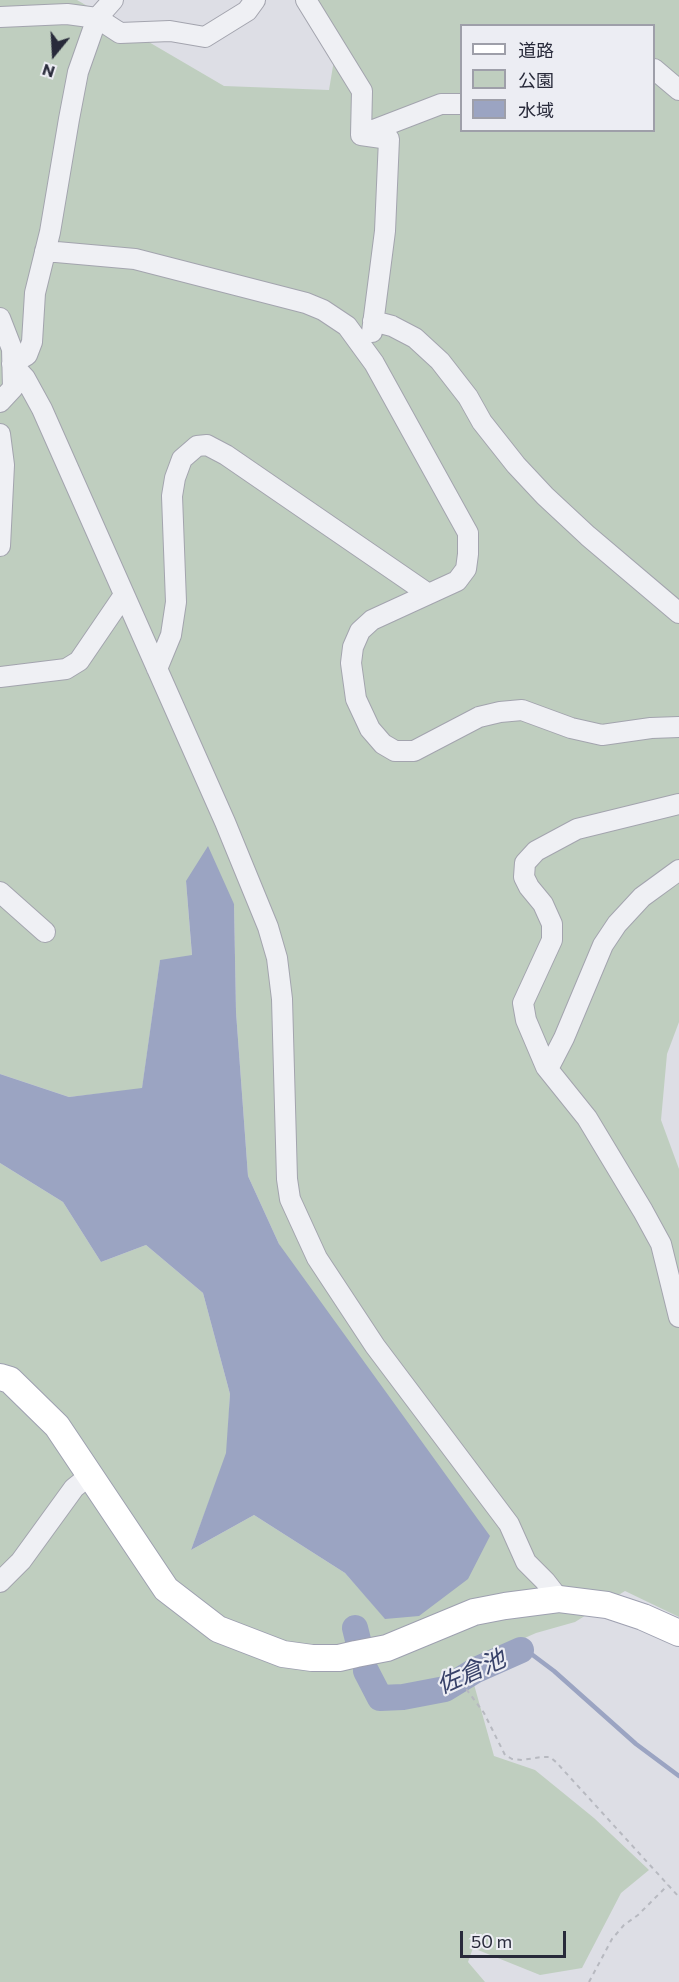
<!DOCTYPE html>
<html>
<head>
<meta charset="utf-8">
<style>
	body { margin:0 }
	#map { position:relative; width:679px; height:1982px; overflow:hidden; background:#dddee5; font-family:Commissioner,"Noto Sans JP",sans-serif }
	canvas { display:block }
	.legend { position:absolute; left:460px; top:24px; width:195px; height:108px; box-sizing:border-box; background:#ecedf3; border:2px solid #9e9fa9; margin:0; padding:8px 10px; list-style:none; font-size:18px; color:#282a3a }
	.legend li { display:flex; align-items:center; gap:12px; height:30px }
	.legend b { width:30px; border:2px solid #9e9fa9 }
	.north { position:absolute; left:24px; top:24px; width:60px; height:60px; -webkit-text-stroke:4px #ecedf3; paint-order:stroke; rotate:198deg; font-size:16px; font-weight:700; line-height:24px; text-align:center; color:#282a3a }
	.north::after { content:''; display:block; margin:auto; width:21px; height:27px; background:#282a3a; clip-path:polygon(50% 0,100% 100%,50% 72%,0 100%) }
	.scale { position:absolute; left:460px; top:1931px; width:106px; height:27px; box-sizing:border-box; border:3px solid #282a3a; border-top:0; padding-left:8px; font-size:18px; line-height:21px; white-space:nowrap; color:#282a3a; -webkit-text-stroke:4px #ecedf3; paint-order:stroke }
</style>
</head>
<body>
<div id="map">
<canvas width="679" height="1982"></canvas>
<ul class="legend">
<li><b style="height:8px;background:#fff"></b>道路</li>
<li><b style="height:16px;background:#bfcebf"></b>公園</li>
<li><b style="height:16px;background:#9ba4c2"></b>水域</li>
</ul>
<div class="north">N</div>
<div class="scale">50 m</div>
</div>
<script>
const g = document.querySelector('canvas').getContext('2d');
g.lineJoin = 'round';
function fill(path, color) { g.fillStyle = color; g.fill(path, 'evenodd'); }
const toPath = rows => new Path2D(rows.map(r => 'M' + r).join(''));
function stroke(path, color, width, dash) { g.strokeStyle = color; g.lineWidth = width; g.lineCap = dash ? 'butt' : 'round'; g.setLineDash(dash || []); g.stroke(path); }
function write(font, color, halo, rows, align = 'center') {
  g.font = font + ' Commissioner,"Noto Sans JP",sans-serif'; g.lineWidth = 4.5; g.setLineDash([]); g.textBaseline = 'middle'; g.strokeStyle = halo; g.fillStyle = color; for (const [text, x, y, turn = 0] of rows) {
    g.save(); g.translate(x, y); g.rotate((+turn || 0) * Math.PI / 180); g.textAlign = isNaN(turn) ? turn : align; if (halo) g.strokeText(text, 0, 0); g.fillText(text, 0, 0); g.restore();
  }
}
const green = toPath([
	[0,0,77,0,224,86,329,90,336,48,317,0,679,0,679,1022,667,1054,661,1120,679,1169,679,1617,625,1591,575,1622,536,1633,468,1663,494,1756,535,1770,594,1818,649,1870,621,1893,582,1968,540,1975,473,1948,468,1962,485,1982,0,1982,0,1163,63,1202,101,1262,146,1245,203,1293,230,1394,227,1453,191,1550,254,1515,345,1573,385,1618,279,1244,248,1176,236,1012,234,904,186,881,192,956,160,961,142,1089,69,1097,0,1074],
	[462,26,654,26,654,130,462,130]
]);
const water = toPath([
	[208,846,234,904,236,1012,248,1176,279,1244,490,1536,468,1579,419,1616,385,1619,345,1573,254,1515,191,1550,226,1453,230,1394,203,1293,146,1245,101,1262,63,1202,0,1163,0,1074,69,1097,142,1088,160,960,192,955,186,881]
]);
const stream = toPath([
	[521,1650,526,1650,554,1671,636,1744,679,1776]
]);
const river = toPath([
	[355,1628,359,1644],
	[366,1671,380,1698,403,1697,445,1689,476,1670,521,1650]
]);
const path = toPath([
	[461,1682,484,1713,505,1755,512,1759,522,1760,542,1757,550,1757,556,1762,679,1897],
	[589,1982,612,1939,624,1925,638,1915,668,1885]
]);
const minor = toPath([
	[306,0,362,91,361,135],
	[0,17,67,14,97,18,120,33,170,31,205,37,247,11,255,0],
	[654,69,679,90],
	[363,134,441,104,462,104],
	[361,135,389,139,385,231,372,332],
	[45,251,135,259,306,303,323,310,347,326,374,363,468,533,468,554,466,569,457,581,372,620,360,631,353,647,351,663,356,699,370,729,383,744,395,751,414,751,479,717,500,712,522,710,571,728,602,735,651,728,679,727],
	[0,318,12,349,13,388,0,402],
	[373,321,392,326,415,338,440,361,468,397,482,422,516,465,545,496,588,536,679,613],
	[12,364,25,378,42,409,225,822,268,927,277,958,282,999,287,1179,290,1199,317,1258,375,1346,509,1524,526,1562,545,1581,559,1599],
	[12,364,27,355,32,342,35,293,50,232,69,119,78,72,97,18,113,0],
	[0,434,4,465,0,546],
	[157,669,171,635,176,602,172,496,175,478,182,459,197,446,207,445,226,455,427,593],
	[0,677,66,669,79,661,124,595],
	[679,804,577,829,536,851,525,863,524,877,529,887,543,904,552,924,552,940,523,1003,526,1020,546,1067,587,1118,643,1211,661,1244,679,1317],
	[0,892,45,932],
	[548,1069,564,1038,603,945,617,924,642,897,679,870],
	[0,1582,21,1561,74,1488,89,1476]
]);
const major = toPath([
	[0,1377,10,1380,57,1426,166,1589,218,1629,283,1654,312,1658,339,1658,356,1654,387,1648,474,1612,505,1606,559,1599,607,1605,643,1617,679,1633]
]);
const waterNames = [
	["佐倉池",471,1672,-24]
];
fill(green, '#bfcebf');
fill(water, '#9ba4c2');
stroke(stream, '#9ba4c2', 4.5);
stroke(river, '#9ba4c2', 26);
stroke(minor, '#a3a4ae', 22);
stroke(major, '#9ea0b0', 28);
stroke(path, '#b7b9c0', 2, [4.5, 4.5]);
stroke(minor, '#eff0f4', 20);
stroke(major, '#fff', 26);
write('italic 24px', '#374169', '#ecedf3', waterNames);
</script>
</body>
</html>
